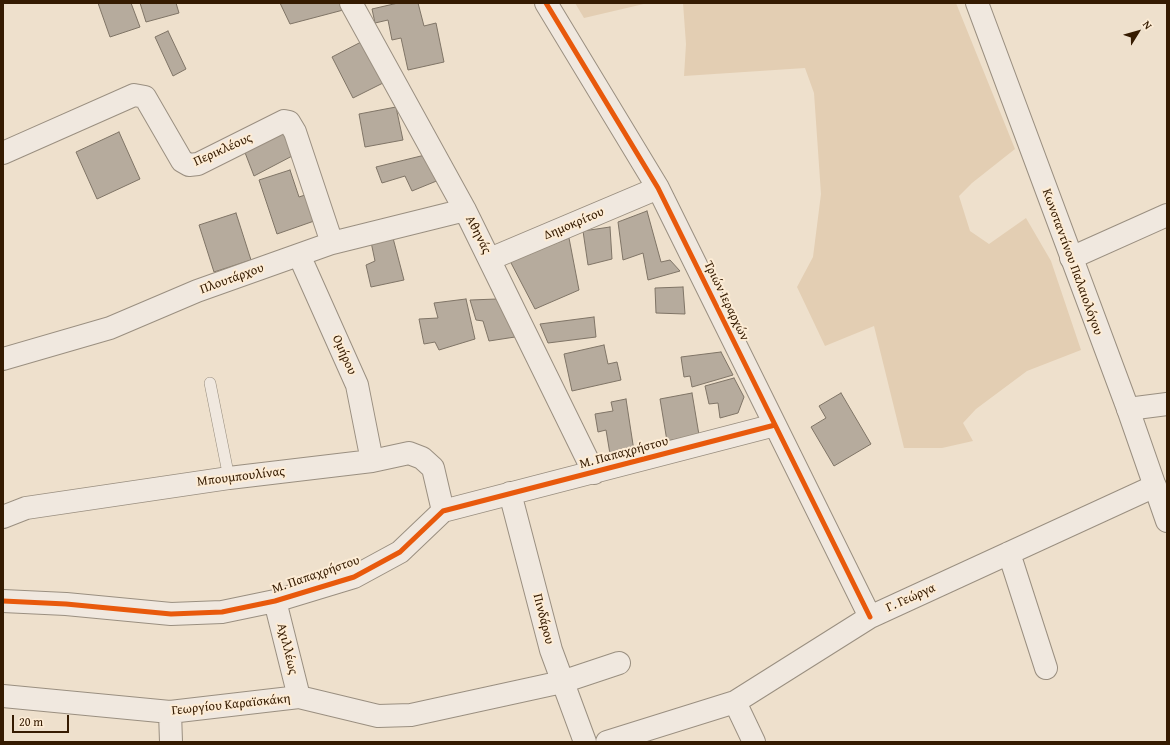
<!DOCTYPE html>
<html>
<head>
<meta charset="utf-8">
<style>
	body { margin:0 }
	#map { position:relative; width:1170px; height:745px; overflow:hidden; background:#eee0cc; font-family:"Gentium Book Plus",serif }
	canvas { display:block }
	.frame { position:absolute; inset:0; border:4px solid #351b01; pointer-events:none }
	.north { position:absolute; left:1118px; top:12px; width:40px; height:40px; -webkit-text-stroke:3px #fdecd5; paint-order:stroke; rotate:53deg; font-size:11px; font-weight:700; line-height:16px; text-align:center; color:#351b01 }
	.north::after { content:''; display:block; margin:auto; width:14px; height:18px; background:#351b01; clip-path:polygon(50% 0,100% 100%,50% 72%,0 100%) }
	.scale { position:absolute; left:12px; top:715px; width:57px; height:18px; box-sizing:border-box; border:2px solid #351b01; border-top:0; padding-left:5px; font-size:12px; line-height:14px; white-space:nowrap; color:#351b01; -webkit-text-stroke:3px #fdecd5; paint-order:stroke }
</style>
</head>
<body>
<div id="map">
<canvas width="1170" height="745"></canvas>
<div class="frame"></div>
<div class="north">N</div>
<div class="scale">20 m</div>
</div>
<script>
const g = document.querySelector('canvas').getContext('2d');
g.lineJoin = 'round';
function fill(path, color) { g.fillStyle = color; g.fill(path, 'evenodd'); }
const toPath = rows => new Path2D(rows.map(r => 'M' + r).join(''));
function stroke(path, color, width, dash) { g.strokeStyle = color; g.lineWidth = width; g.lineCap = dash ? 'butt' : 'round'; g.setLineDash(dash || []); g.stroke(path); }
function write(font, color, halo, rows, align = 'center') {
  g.font = font + ' "Gentium Book Plus",serif'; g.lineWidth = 4; g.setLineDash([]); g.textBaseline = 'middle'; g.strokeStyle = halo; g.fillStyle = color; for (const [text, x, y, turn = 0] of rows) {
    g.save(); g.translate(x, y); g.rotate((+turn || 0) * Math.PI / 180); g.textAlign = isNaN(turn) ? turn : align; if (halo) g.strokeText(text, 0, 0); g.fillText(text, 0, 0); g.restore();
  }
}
const green = toPath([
	[575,3,648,3,584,18],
	[683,3,956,3,1015,149,972,183,959,196,970,231,989,244,1026,218,1051,261,1081,350,1027,371,976,409,963,423,973,441,942,448,904,448,874,326,825,346,797,287,813,257,821,194,814,93,805,68,684,76,686,44]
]);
const building = toPath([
	[98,3,131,3,140,27,110,37,98,3],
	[140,3,176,3,179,13,146,22,140,3],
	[280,3,343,3,347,9,290,24,280,3],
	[398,3,418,3,424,26,436,23,444,62,408,70,401,38,392,40,388,20,375,23,372,9,398,3],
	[168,31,186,69,173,76,155,37,168,31],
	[363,41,383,83,353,98,332,57,363,41],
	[396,107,403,140,365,147,359,114,396,107],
	[285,128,296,154,254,176,244,150,285,128],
	[119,132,140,179,97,199,76,152,119,132],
	[425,155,439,180,412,191,405,176,382,183,376,167,425,155],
	[290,170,299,197,308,194,317,220,277,234,259,180,290,170],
	[647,211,661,262,670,260,680,271,648,280,643,253,623,260,618,222,647,211],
	[236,213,251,260,214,272,199,225,236,213],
	[610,227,612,259,588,265,583,231,610,227],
	[393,238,404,280,371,287,366,265,375,261,371,242,393,238],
	[569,238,579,290,535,309,510,261,569,238],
	[683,287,685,314,656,313,655,288,683,287],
	[466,299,475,339,439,350,435,342,424,344,419,319,438,318,434,303,466,299],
	[497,299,515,337,489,341,483,321,476,320,470,300,497,299],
	[594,317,596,337,548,343,540,324,594,317],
	[604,345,608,364,617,362,621,380,572,391,564,354,604,345],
	[721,352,733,375,692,387,690,376,684,377,681,357,721,352],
	[734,378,744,397,738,413,720,418,718,403,709,404,705,386,734,378],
	[692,393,699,435,667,441,660,399,692,393],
	[841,393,871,444,834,466,811,427,826,418,819,406,841,393],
	[626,399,634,451,610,454,606,430,598,432,595,414,613,411,611,402,626,399]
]);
const service = toPath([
	[210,383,229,478]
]);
const minor = toPath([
	[351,3,465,210,594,473],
	[546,3,658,188,870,617],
	[3,153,134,95,145,97,182,161,189,165,198,164,284,121,289,122,295,132,332,243],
	[299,255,357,385,372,461],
	[1071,258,1167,215],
	[490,259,658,188],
	[3,359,110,328,197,291,332,243,465,210],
	[1128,409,1167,404],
	[510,493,551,650,585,742],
	[3,517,26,508,229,478,372,461,409,453,422,458,433,468,443,511],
	[1009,553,1046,668],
	[3,601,66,604,171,614,222,612,275,601,354,577,400,552,443,511,775,425],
	[275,601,299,697],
	[3,696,170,712,299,697,378,716,411,715,562,682,619,663],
	[735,702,754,742],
	[170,712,171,742],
	[607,742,735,702,870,617,1155,486]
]);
const tertiary = toPath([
	[977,3,1128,409,1167,521]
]);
const cycleway = toPath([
	[546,3,658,188,870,617],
	[3,601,66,604,171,614,222,612,275,601,354,577,400,552,443,511,775,425]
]);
const streetNames = [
	["Περικλέους",223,150,-24],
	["Δημοκρίτου",574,224,-23],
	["Αθηνάς",478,235,63],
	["Κωνσταντίνου Παλαιολόγου",1072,262,70],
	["Πλουτάρχου",232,279,-20],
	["Τριών Ιεραρχών",726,301,64],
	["Ομήρου",344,355,66],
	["Μ. Παπαχρήστου",624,453,-15],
	["Μπουμπουλίνας",241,477,-7],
	["Μ. Παπαχρήστου",316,575,-19],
	["Γ. Γεώργα",911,598,-24],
	["Πινδάρου",543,619,76],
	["Αχιλλέως",287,649,76],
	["Γεωργίου Καραϊσκάκη",231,705,-6]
];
fill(green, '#e3ceb3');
fill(building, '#b6ab9d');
stroke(building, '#7f7466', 1);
stroke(service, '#9a8f80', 12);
stroke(minor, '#9a8f80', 24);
stroke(tertiary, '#9a8f80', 24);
stroke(service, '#f0e8df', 11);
stroke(minor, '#f0e8df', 22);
stroke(tertiary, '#f0e8df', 22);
stroke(cycleway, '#e8590c', 5);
write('13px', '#351b01', '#fdecd5', streetNames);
</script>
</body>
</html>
